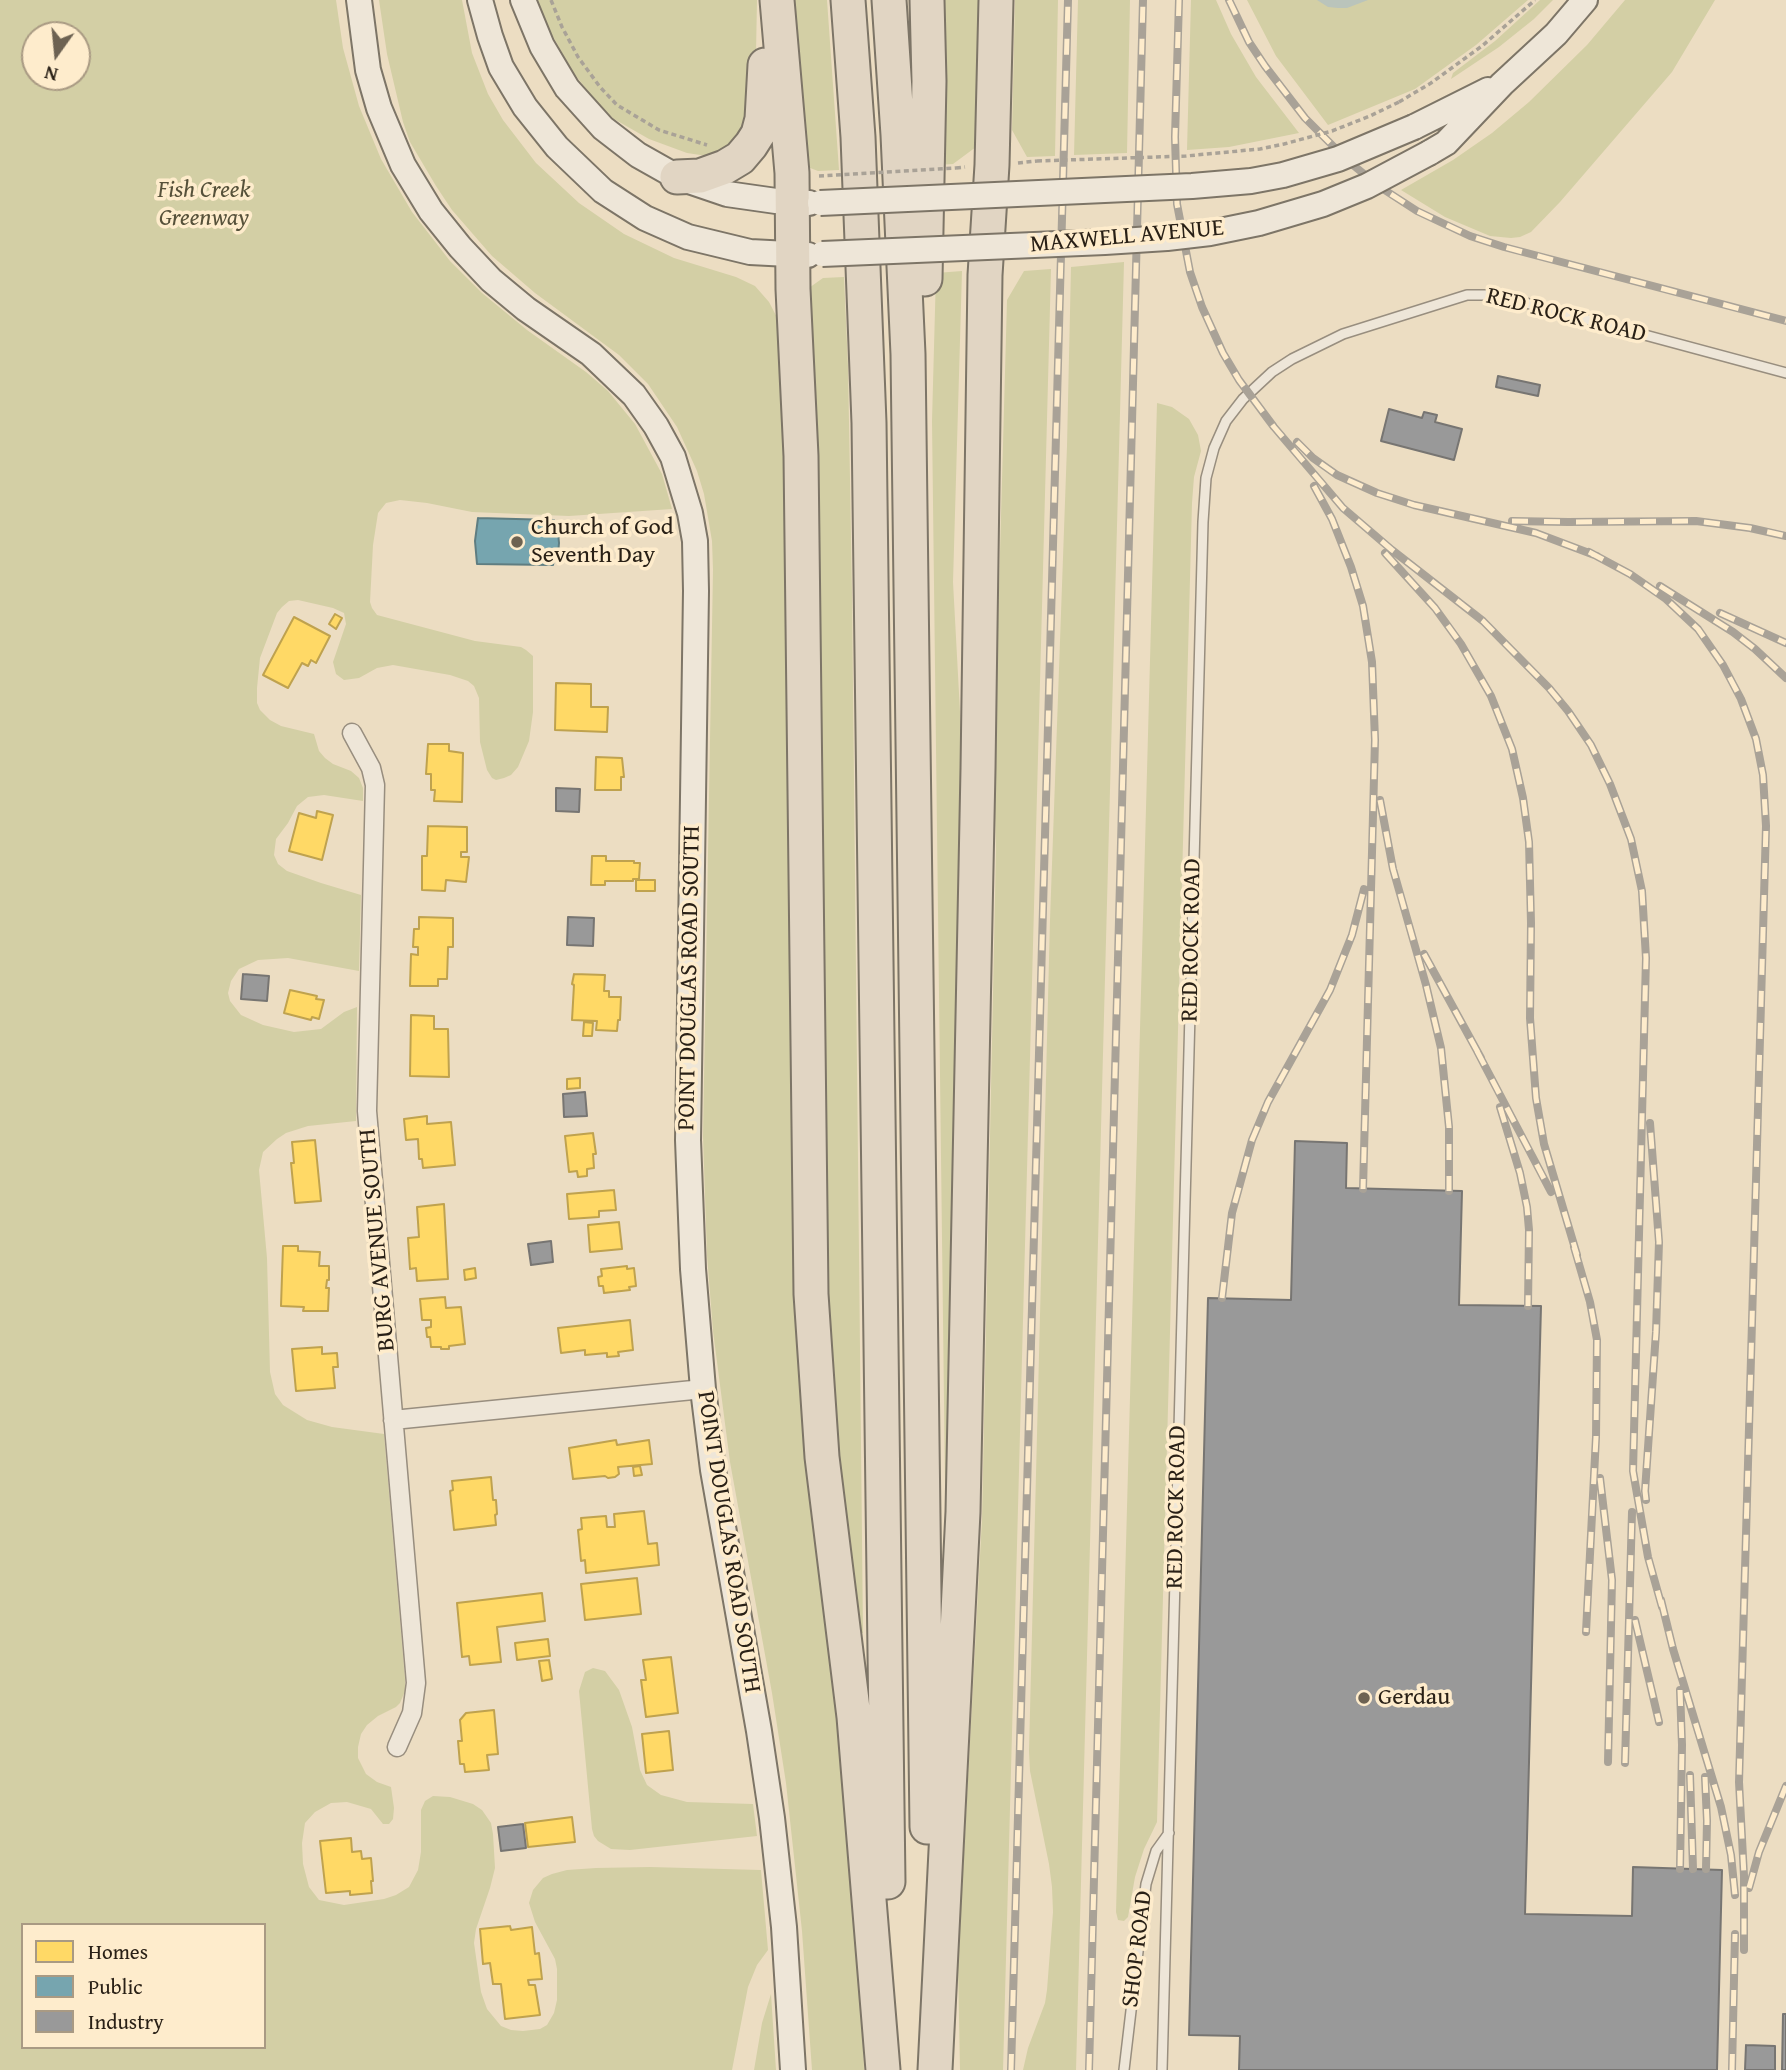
<!DOCTYPE html>
<html>
<head>
<meta charset="utf-8">
<style>
	body { margin:0 }
	#map { position:relative; width:1786px; height:2070px; overflow:hidden; background:#ecddc2; font-family:"Gentium Book Plus",serif }
	canvas { display:block }
	.legend { position:absolute; left:21px; top:1923px; width:245px; height:126px; box-sizing:border-box; background:#feeccc; border:2px solid #a99a83; margin:0; padding:9px 12px; list-style:none; font-size:21px; color:#292016 }
	.legend li { display:flex; align-items:center; gap:14px; height:35px }
	.legend b { width:35px; border:2px solid #a99a83 }
	.north { position:absolute; left:21px; top:21px; width:70px; height:70px; box-sizing:border-box; background:#feeccc; border:2px solid #a99a83; border-radius:50%; rotate:195deg; font-size:19px; font-weight:700; line-height:28px; text-align:center; color:#292016 }
	.north::after { content:''; display:block; margin:auto; width:24px; height:32px; background:#6d6252; clip-path:polygon(50% 0,100% 100%,50% 72%,0 100%) }
</style>
</head>
<body>
<div id="map">
<canvas width="1786" height="2070"></canvas>
<ul class="legend">
<li><b style="height:19px;background:#ffd966"></b>Homes</li>
<li><b style="height:19px;background:#76a5af"></b>Public</li>
<li><b style="height:19px;background:#999"></b>Industry</li>
</ul>
<div class="north">N</div>
</div>
<script>
const g = document.querySelector('canvas').getContext('2d');
g.lineJoin = 'round';
function fill(path, color) { g.fillStyle = color; g.fill(path, 'evenodd'); }
const toPath = rows => new Path2D(rows.map(r => 'M' + r).join(''));
function stroke(path, color, width, dash) { g.strokeStyle = color; g.lineWidth = width; g.lineCap = dash ? 'butt' : 'round'; g.setLineDash(dash || []); g.stroke(path); }
function write(font, color, halo, rows, align = 'center') {
  g.font = font + ' "Gentium Book Plus",serif'; g.lineWidth = 7; g.setLineDash([]); g.textBaseline = 'middle'; g.strokeStyle = halo; g.fillStyle = color; for (const [text, x, y, turn = 0] of rows) {
    g.save(); g.translate(x, y); g.rotate((+turn || 0) * Math.PI / 180); g.textAlign = isNaN(turn) ? turn : align; if (halo) g.strokeText(text, 0, 0); g.fillText(text, 0, 0); g.restore();
  }
}
const green = toPath([
	[0,0,336,0,343,48,359,106,381,159,412,212,450,261,482,293,527,330,586,372,608,391,635,424,662,474,672,509,569,516,472,512,427,503,400,500,386,503,378,513,373,545,370,602,372,608,377,615,475,641,521,647,526,650,533,656,533,712,529,741,518,767,511,775,504,778,496,780,492,778,487,770,480,742,479,698,474,686,468,681,450,675,393,665,377,668,359,678,344,680,336,674,333,662,346,624,344,613,333,608,298,600,289,601,282,607,277,613,260,658,257,688,257,703,260,710,270,720,281,726,314,734,319,751,325,758,333,764,351,771,359,778,363,788,363,801,324,795,308,797,297,806,288,823,276,839,274,855,278,864,287,871,321,883,361,895,359,971,288,958,258,960,239,969,231,981,228,993,230,1001,241,1015,263,1025,294,1032,321,1029,344,1012,357,1007,356,1121,308,1126,286,1133,277,1139,263,1152,259,1170,267,1258,270,1372,275,1394,283,1405,307,1420,332,1427,384,1434,405,1679,405,1691,400,1703,396,1707,378,1716,367,1725,361,1734,358,1747,358,1758,366,1774,377,1782,391,1787,394,1808,393,1819,389,1824,383,1824,371,1809,347,1802,331,1803,315,1812,305,1823,302,1843,303,1864,309,1887,319,1900,344,1905,384,1899,396,1895,409,1887,418,1870,421,1852,421,1810,425,1801,433,1796,450,1797,473,1804,482,1810,491,1823,493,1834,495,1868,490,1888,476,1929,474,1943,481,1992,487,2009,501,2026,511,2030,523,2031,540,2029,547,2025,554,2013,557,2000,557,1969,555,1959,535,1922,529,1903,533,1890,543,1878,552,1874,567,1870,596,1868,650,1867,761,1870,768,1950,757,1965,748,1987,732,2070,0,2070],
	[35,35,77,35,77,77,35,77],
	[23,1925,264,1925,264,2047,23,2047],
	[379,0,462,0,472,53,488,94,503,120,536,163,579,203,624,234,674,258,736,277,755,286,769,302,782,327,798,1042,857,1889,864,2070,812,2070,802,1931,786,1783,772,1693,730,1462,713,1331,707,1255,703,1136,713,570,712,541,704,494,697,471,677,427,648,384,619,355,535,293,492,256,452,210,436,186,410,142,403,122,387,54],
	[537,0,757,0,755,107,734,147,707,156,687,153,649,139,614,119,598,104,572,71,550,31],
	[794,0,827,0,839,170,818,171,805,166],
	[936,0,983,0,980,144,953,164,937,165],
	[1015,0,1058,0,1055,156,1027,157,1012,130],
	[1078,0,1130,0,1127,153,1074,155],
	[1191,0,1216,0,1231,34,1256,77,1299,133,1229,147,1187,150],
	[1247,0,1528,0,1476,45,1415,89,1328,125,1276,56],
	[1540,0,1553,0,1534,19,1499,47,1451,79,1453,73,1495,41],
	[1625,0,1715,0,1672,72,1560,202,1531,232,1520,237,1511,238,1490,236,1445,217,1401,190,1453,160,1492,133,1529,102,1587,45],
	[1124,262,1076,2070,1023,2070,1028,2048,1045,2003,1047,1990,1053,1912,1052,1887,1049,1864,1030,1771,1029,1751,1050,920,1067,446,1071,267],
	[1051,269,1003,2070,960,2070,958,1964,982,1519,996,850,994,768,1007,300,1024,271],
	[962,271,953,582,964,786,946,1565,932,421,936,273],
	[844,277,848,366,852,593,863,1633,853,1633,824,1374,806,290,823,278],
	[1157,403,1172,407,1189,419,1198,435,1201,451,1194,477,1192,503,1157,1822,1144,1849,1135,1877,1128,1917,1124,1921,1118,1920,1116,1912],
	[593,1668,605,1671,619,1690,632,1727,640,1770,647,1785,661,1795,687,1802,753,1804,757,1836,630,1850,611,1849,598,1841,594,1836,592,1829,579,1691,585,1672],
	[771,1994,776,2070,754,2070,762,2023]
]);
const water = toPath([
	[1317,0,1368,0,1347,8,1338,8,1328,7]
]);
const homes = toPath([
	[335,614,342,618,336,629,329,624,335,614],
	[294,617,330,636,316,663,311,660,308,666,302,663,288,688,263,675,294,617],
	[556,683,591,684,591,707,608,707,607,732,555,730,556,683],
	[428,744,449,744,449,751,463,753,462,802,434,801,435,790,431,790,431,774,426,774,428,744],
	[596,757,622,758,624,777,621,777,621,790,595,790,596,757],
	[317,811,333,815,322,860,289,851,299,813,316,818,317,811],
	[428,826,467,827,467,852,461,852,461,857,469,857,466,882,446,880,445,891,422,890,422,856,427,856,428,826],
	[592,856,606,856,606,861,634,861,634,863,640,863,639,879,633,879,633,881,605,881,605,885,591,885,592,856],
	[636,880,655,880,655,891,636,891,636,880],
	[419,917,453,918,453,947,448,947,447,979,438,979,438,986,410,986,411,954,418,955,418,947,413,947,414,929,419,929,419,917],
	[574,974,605,975,604,991,609,991,609,997,621,997,620,1020,618,1020,617,1031,596,1030,597,1021,572,1020,574,985,572,984,574,974],
	[290,990,317,996,316,999,324,1000,319,1019,312,1017,311,1020,284,1013,290,990],
	[411,1015,434,1016,434,1029,448,1029,449,1077,410,1076,411,1015],
	[584,1022,593,1023,592,1036,583,1036,584,1022],
	[580,1078,580,1088,567,1089,567,1079,580,1078],
	[427,1116,427,1124,451,1122,455,1165,423,1168,422,1159,419,1159,418,1139,406,1140,404,1119,427,1116],
	[593,1133,596,1154,593,1154,594,1168,587,1169,587,1176,578,1177,577,1171,569,1172,565,1136,593,1133],
	[315,1140,321,1201,295,1203,291,1163,294,1163,292,1142,315,1140],
	[614,1190,616,1210,599,1211,599,1217,569,1219,567,1194,614,1190],
	[444,1204,448,1279,417,1281,416,1268,410,1269,408,1238,419,1237,417,1207,444,1204],
	[619,1222,622,1249,590,1252,588,1225,619,1222],
	[283,1246,298,1246,298,1251,320,1252,319,1266,329,1266,329,1280,327,1280,326,1288,329,1288,328,1311,303,1311,304,1307,281,1306,283,1246],
	[627,1266,627,1269,634,1268,636,1286,629,1287,630,1290,604,1293,603,1286,599,1286,598,1277,602,1276,601,1269,627,1266],
	[475,1268,476,1278,465,1280,464,1270,475,1268],
	[445,1297,446,1308,461,1307,465,1344,449,1346,449,1349,441,1349,441,1347,431,1347,430,1337,427,1337,426,1328,431,1327,431,1320,422,1320,420,1299,445,1297],
	[630,1320,633,1350,618,1352,619,1356,607,1357,607,1353,585,1355,585,1350,561,1353,558,1328,630,1320],
	[322,1347,322,1354,337,1353,338,1367,333,1367,335,1388,296,1391,292,1349,322,1347],
	[616,1440,617,1445,649,1440,652,1464,618,1467,619,1474,615,1477,608,1478,605,1476,573,1479,569,1448,616,1440],
	[640,1466,642,1475,634,1476,633,1467,640,1466],
	[491,1477,493,1500,496,1500,497,1514,495,1515,496,1525,454,1530,450,1491,453,1490,452,1481,491,1477],
	[644,1511,648,1544,657,1543,659,1565,586,1573,585,1560,581,1561,578,1530,582,1529,581,1518,606,1516,607,1527,615,1527,614,1514,644,1511],
	[637,1578,641,1614,585,1620,581,1584,637,1578],
	[542,1593,545,1621,497,1627,501,1662,470,1665,469,1656,462,1657,457,1603,542,1593],
	[548,1639,550,1656,517,1660,515,1643,548,1639],
	[671,1657,678,1713,646,1717,641,1680,646,1680,643,1660,671,1657],
	[549,1660,552,1679,542,1681,539,1661,549,1660],
	[494,1710,498,1754,487,1755,489,1770,465,1772,464,1764,460,1764,458,1741,462,1741,460,1720,466,1713,494,1710],
	[669,1731,673,1770,646,1773,642,1734,669,1731],
	[572,1817,575,1842,528,1847,525,1823,572,1817],
	[351,1838,352,1852,361,1851,362,1859,371,1858,373,1881,371,1881,372,1893,350,1895,350,1891,326,1893,320,1841,351,1838],
	[510,1926,511,1930,532,1927,535,1954,539,1953,542,1979,528,1980,529,1985,535,1985,540,2015,505,2019,501,1984,493,1984,490,1963,483,1964,480,1929,510,1926]
]);
const public = toPath([
	[478,518,554,520,555,532,558,532,559,543,558,554,555,554,553,565,477,564,475,541,478,518]
]);
const industry = toPath([
	[1498,376,1540,385,1538,396,1496,387,1498,376],
	[1389,409,1422,418,1424,412,1437,415,1435,422,1462,429,1454,460,1381,441,1389,409],
	[556,788,580,789,579,812,556,811,556,788],
	[568,917,594,918,593,946,567,945,568,917],
	[243,974,269,976,267,1001,241,999,243,974],
	[585,1092,587,1116,564,1117,563,1094,585,1092],
	[1295,1141,1347,1143,1346,1188,1462,1191,1459,1305,1541,1306,1525,1914,1632,1916,1633,1867,1722,1870,1717,2070,1239,2070,1240,2036,1189,2035,1208,1298,1291,1300,1295,1141],
	[551,1241,553,1262,531,1265,528,1244,551,1241],
	[523,1824,526,1848,501,1851,498,1827,523,1824],
	[1783,2014,1786,2014,1786,2070,1782,2070,1783,2014],
	[1746,2045,1775,2046,1775,2070,1745,2070,1746,2045]
]);
const path = toPath([
	[551,0,562,27,578,57,600,87,617,105,659,130,707,145],
	[1399,102,1431,83,1482,46,1535,0],
	[1018,163,1037,161],
	[956,168,965,167]
]);
const lane = toPath([
	[1124,2070,1146,1884,1156,1851,1169,1833],
	[1162,2070,1203,522,1206,478,1214,448,1226,421,1243,399,1272,372,1292,359,1343,334,1467,295,1496,295,1786,373]
]);
const street = toPath([
	[352,733,371,768,375,785,367,1111,416,1683,412,1713,397,1747],
	[393,1420,703,1389]
]);
const secondary = toPath([
	[359,0,368,70,379,108,403,165,431,211,460,247,491,280,526,309,591,354,634,395,656,426,673,457,690,513,695,541,696,591,688,1140,693,1269,703,1389,713,1470,759,1731,772,1818,784,1927,793,2070],
	[480,0,490,36,501,67,525,107,557,147,603,191,645,218,688,237,750,252,808,255],
	[523,0,542,46,567,88,603,128,638,155,677,177,727,194,776,201,809,203],
	[1414,127,1488,90],
	[1429,153,1446,143,1502,84,1556,34,1585,0]
]);
const highway = toPath([
	[777,0,792,173,793,289,801,456,811,1294,822,1457,854,1717,883,2070],
	[848,0,858,137,869,423,888,1882],
	[889,0,898,135,908,354,927,1827],
	[677,177,700,176,725,167,740,158,751,145,758,134,762,119,765,65],
	[925,279,929,81,927,0],
	[935,2070,963,1512,978,769,985,275,992,165,996,0]
]);
const rail = toPath([
	[1179,0,1175,137,1177,204,1190,272,1202,307,1223,353,1239,380,1274,427,1343,508,1392,550,1483,621,1549,688,1568,711,1591,745,1610,784,1631,839,1642,891,1646,958,1633,1471,1648,1557,1662,1607],
	[1229,0,1249,42,1265,66,1305,118,1348,161,1380,187,1417,211,1470,236,1504,247,1786,321],
	[1297,442,1313,458,1337,475,1377,493,1414,505,1536,533,1597,556],
	[1314,486,1332,519,1351,567,1363,606,1372,662,1375,740,1363,1189],
	[1512,521,1568,522,1696,521,1750,528,1786,536],
	[1589,552,1630,574,1666,599,1698,629,1723,665,1741,699,1756,739,1763,775,1766,826,1739,1782,1744,1876,1744,1950],
	[1385,553,1435,608,1461,644,1491,696,1512,749,1523,798,1529,842,1531,923,1530,1018,1536,1098,1544,1144,1577,1255],
	[1660,586,1733,632,1755,649,1786,678],
	[1720,613,1786,643],
	[1380,800,1393,869,1426,985,1441,1048,1449,1127,1449,1191],
	[1424,954,1481,1058],
	[1477,1051,1551,1192],
	[1500,1107,1520,1173,1527,1207,1529,1230,1528,1306],
	[1574,1247,1590,1302,1597,1340,1596,1437,1586,1632],
	[1222,1298,1232,1213,1252,1140,1268,1102,1330,990,1352,935,1364,889],
	[1600,1478,1612,1580,1608,1762],
	[1646,1500,1645,1491,1656,1332,1659,1242,1650,1123],
	[1661,1600,1673,1649,1721,1807,1731,1855,1735,1895],
	[1635,1620,1659,1722],
	[1680,1690,1682,1745,1680,1869],
	[1625,1763,1632,1512],
	[1690,1775,1693,1869],
	[1705,1777,1707,1821,1706,1869],
	[1749,1888,1759,1852,1786,1786],
	[1011,2070,1068,0],
	[1089,2070,1143,0],
	[1732,2070,1735,1934]
]);
const pathBridge = toPath([
	[1037,161,1186,156,1260,149,1284,144,1332,131,1370,116,1399,102],
	[819,176,956,168]
]);
const secondaryBridge = toPath([
	[820,203,1192,186,1251,181,1283,175,1338,159,1414,127],
	[822,254,1105,242,1167,238,1210,233,1259,223,1323,204,1367,186,1429,153]
]);
const markers = [
	[517,542,7,"#6d6252"],
	[1364,1698,7,"#6d6252"]
];
const parkNames = [
	["Fish Creek",204,191],
	["Greenway",204,219]
];
const streetNames = [
	["MAXWELL AVENUE",1127,237,-5],
	["RED ROCK ROAD",1566,316,14],
	["RED ROCK ROAD",1192,940,-89],
	["POINT DOUGLAS ROAD SOUTH",690,978,-89],
	["BURG AVENUE SOUTH",378,1240,-95],
	["RED ROCK ROAD",1177,1507,-89],
	["POINT DOUGLAS ROAD SOUTH",728,1542,81],
	["SHOP ROAD",1138,1949,-83]
];
const poiNames = [
	["Church of God",531,528],
	["Seventh Day",531,556],
	["Gerdau",1378,1698]
];
fill(green, '#d3cfa5');
fill(water, '#bac4bb');
fill(homes, '#ffd966');
stroke(homes, '#bfa24e', 2);
fill(public, '#76a5af');
stroke(public, '#5f7d81', 2);
fill(industry, '#999');
stroke(industry, '#777572', 2);
stroke(lane, '#988e7f', 12);
stroke(street, '#988e7f', 21);
stroke(secondary, '#7d7567', 28);
stroke(highway, '#7d7567', 37);
stroke(path, '#a9a297', 3.5, [5, 3.5]);
stroke(lane, '#eee6d8', 9);
stroke(street, '#eee6d8', 18);
stroke(secondary, '#eee6d8', 24);
stroke(highway, '#e1d5c3', 33);
stroke(rail, '#a9a297', 8);
stroke(rail, '#feeccc', 5, [16]);
stroke(secondaryBridge, '#7d7567', 28, []);
stroke(pathBridge, '#a9a297', 3.5, [5, 3.5]);
stroke(secondaryBridge, '#eee6d8', 24);
for (const [x, y, r, color] of markers) { const dot = new Path2D(); dot.arc(x, y, r, 0, 2 * Math.PI); g.fillStyle = color; g.fill(dot); stroke(dot, '#feeccc', 2.5); }
write('italic 24px', '#56513a', '#feeccc', parkNames);
write('24px', '#292016', '#feeccc', streetNames);
write('24px', '#292016', '#feeccc', poiNames, 'left');
</script>
</body>
</html>
